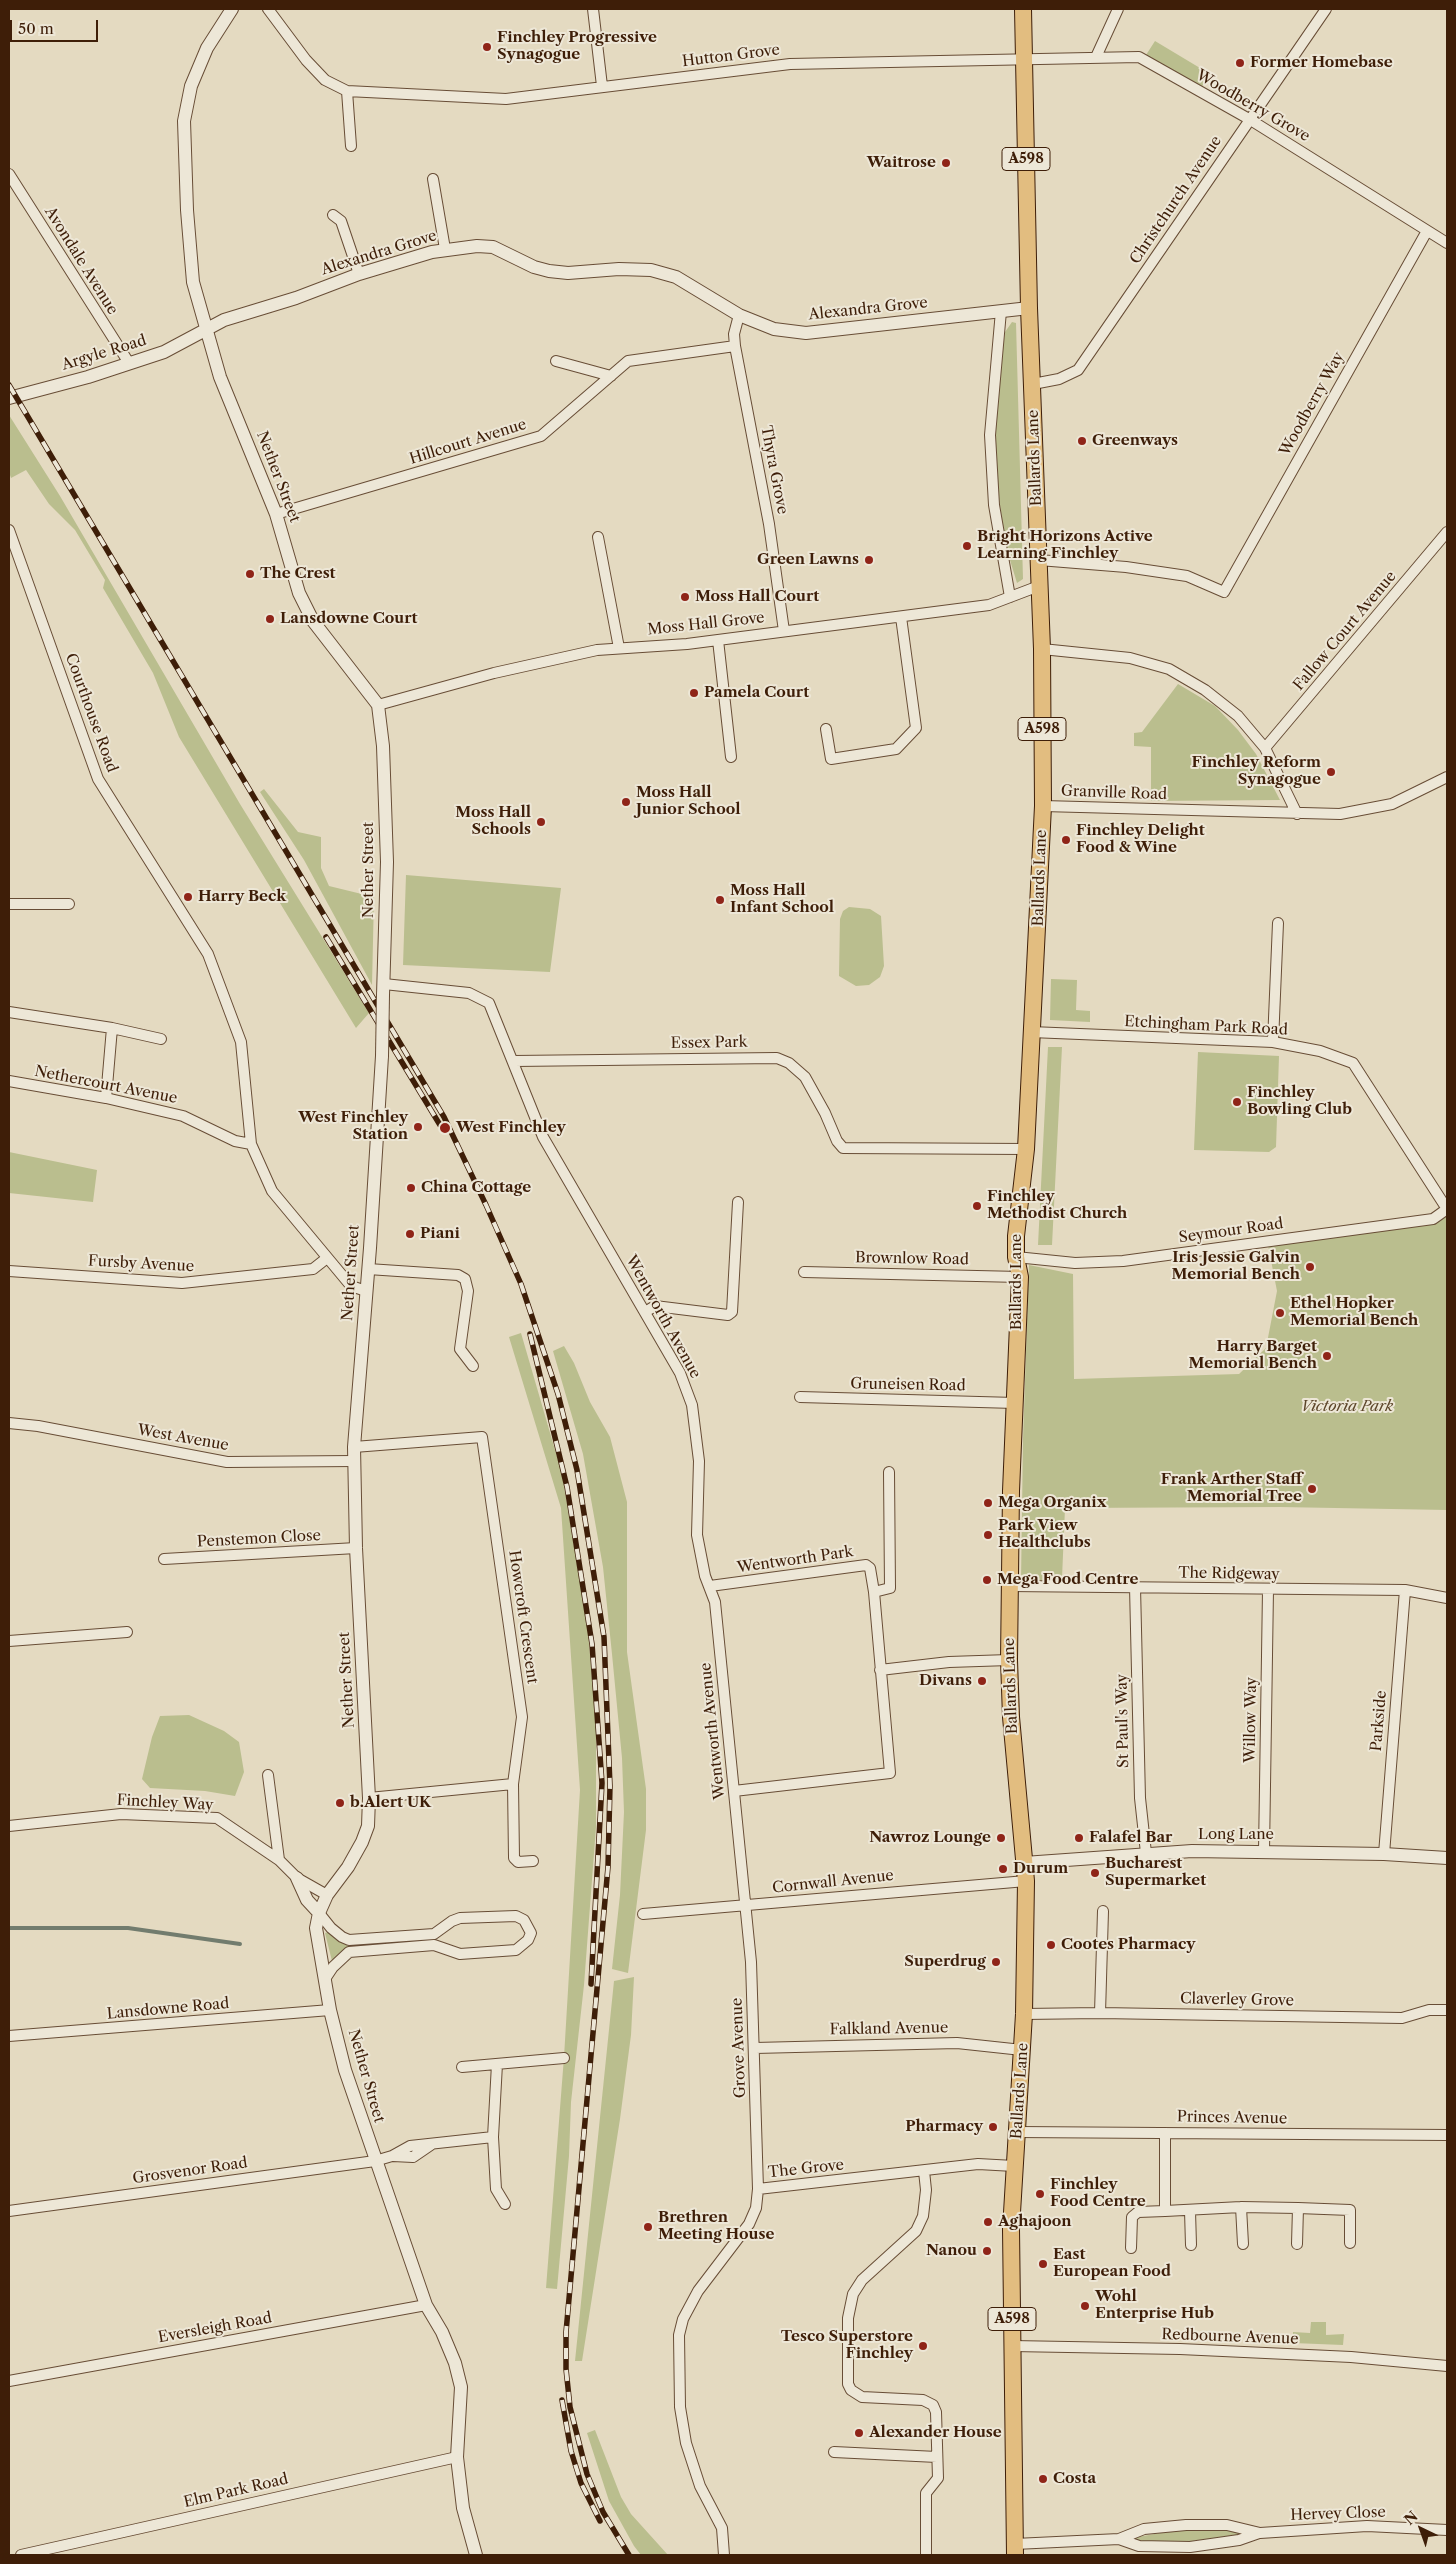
<!DOCTYPE html>
<html>
<head>
<meta charset="utf-8">
<style>
	body { margin:0 }
	#map { position:relative; width:1456px; height:2564px; overflow:hidden; background:#e4dac1; font-family:"Libre Caslon Text",serif }
	canvas { display:block }
	.frame { position:absolute; inset:0; border:10px solid #3e1e08; pointer-events:none }
	.north { position:absolute; left:1396px; top:2504px; width:50px; height:50px; -webkit-text-stroke:4px #ede7d7; paint-order:stroke; rotate:318deg; font-size:14px; font-weight:700; line-height:20px; text-align:center; color:#3e1e08 }
	.north::after { content:''; display:block; margin:auto; width:18px; height:22px; background:#3e1e08; clip-path:polygon(50% 0,100% 100%,50% 72%,0 100%) }
	.scale { position:absolute; left:10px; top:20px; width:88px; height:22px; box-sizing:border-box; border:2px solid #3e1e08; border-top:0; padding-left:6px; font-size:15px; line-height:18px; white-space:nowrap; color:#3e1e08; -webkit-text-stroke:4px #ede7d7; paint-order:stroke }
</style>
</head>
<body>
<div id="map">
<canvas width="1456" height="2564"></canvas>
<div class="frame"></div>
<div class="north">N</div>
<div class="scale">50 m</div>
</div>
<script>
const g = document.querySelector('canvas').getContext('2d');
g.lineJoin = 'round';
function fill(path, color) { g.fillStyle = color; g.fill(path, 'evenodd'); }
const toPath = rows => new Path2D(rows.map(r => 'M' + r).join(''));
function stroke(path, color, width, dash) { g.strokeStyle = color; g.lineWidth = width; g.lineCap = dash ? 'butt' : 'round'; g.setLineDash(dash || []); g.stroke(path); }
function write(font, color, halo, rows, align = 'center') {
  g.font = font + ' "Libre Caslon Text",serif'; g.lineWidth = 4; g.setLineDash([]); g.textBaseline = 'middle'; g.strokeStyle = halo; g.fillStyle = color; for (const [text, x, y, turn = 0] of rows) {
    g.save(); g.translate(x, y); g.rotate((+turn || 0) * Math.PI / 180); g.textAlign = isNaN(turn) ? turn : align; if (halo) g.strokeText(text, 0, 0); g.fillText(text, 0, 0); g.restore();
  }
}
const green = toPath([
	[1155,41,1210,74,1201,88,1146,55],
	[1012,322,1016,323,1023,579,1017,583,1006,547,996,478,996,425,1001,363,1005,332],
	[9,415,60,496,240,804,369,1013,356,1028,179,737,153,673,103,588,105,580,75,530,49,504,26,470,11,478,9,472],
	[1178,684,1215,706,1238,730,1256,754,1280,800,1151,801,1151,747,1134,746,1134,733,1142,732],
	[264,789,298,832,321,837,321,868,329,886,374,897,372,985,304,860,260,792],
	[406,875,561,888,550,972,403,965],
	[849,907,870,909,881,916,884,966,880,977,869,985,856,986,839,976,840,919,843,911],
	[1051,979,1077,980,1076,1010,1090,1011,1090,1022,1050,1020],
	[1048,1047,1062,1047,1052,1245,1038,1245],
	[1198,1052,1279,1056,1276,1147,1269,1152,1194,1150],
	[9,1152,97,1170,93,1202,9,1193],
	[1447,1211,1447,1510,1280,1507,1065,1508,1062,1578,1060,1582,1021,1581,1023,1439,1029,1265,1073,1274,1074,1379,1239,1374,1266,1348,1277,1291,1267,1240,1434,1218],
	[521,1333,562,1474,588,1631,596,1726,596,1827,584,1985,571,2102,569,2156,557,2289,546,2288,564,2057,580,1790,561,1508,509,1337],
	[564,1346,574,1363,590,1402,610,1437,627,1502,627,1652,646,1789,646,1830,628,1973,612,1969,620,1895,624,1812,622,1758,612,1654,603,1567,583,1454,553,1351],
	[189,1715,224,1731,239,1742,244,1772,235,1796,205,1791,150,1788,142,1779,152,1737,160,1716],
	[329,1932,349,1947,332,1961,325,1933],
	[634,1977,631,2035,620,2119,582,2361,575,2361,614,1981],
	[1311,2322,1326,2322,1326,2335,1344,2334,1343,2345,1293,2343,1293,2332,1310,2333],
	[595,2430,621,2497,631,2514,668,2555,641,2555,634,2546,609,2501,587,2433],
	[1217,2528,1239,2531,1240,2536,1173,2543,1131,2540,1132,2538,1171,2531]
]);
const stream = toPath([
	[9,1928,128,1928,240,1944]
]);
const minor = toPath([
	[268,9,306,60,325,80,347,91,506,99,790,64,1139,57,1249,119,1447,243],
	[593,9,602,86],
	[1096,57,1118,9],
	[347,91,351,146],
	[9,174,129,363],
	[433,179,445,249],
	[333,215,341,221,359,274],
	[1001,311,990,435,994,505,1010,597],
	[739,315,734,334,735,346,769,524,784,631],
	[556,361,611,376],
	[1033,384,1059,379,1078,370,1326,9],
	[276,514,541,436,628,361,735,346],
	[9,530,98,779,208,954,241,1042,251,1144,272,1191,351,1286,366,1291],
	[598,537,619,648],
	[1039,560,1126,567,1187,576,1224,592,1427,231],
	[718,640,731,757],
	[1042,649,1130,658,1169,669,1205,690,1238,716,1265,748,1297,814],
	[378,705,494,673,597,650,687,644,989,605,1039,586],
	[826,729,831,759,896,749,916,728,901,617],
	[1265,748,1447,532],
	[1043,806,1340,814,1392,804,1447,777],
	[9,904,69,904],
	[384,984,469,993,489,1003,543,1137,680,1373,692,1405,699,1461,697,1535,705,1576,715,1602,751,1962,758,2189],
	[9,1012,112,1028,161,1039],
	[1031,1032,1273,1042,1320,1051,1353,1063,1447,1209],
	[1273,1042,1278,923],
	[514,1061,777,1058,789,1063,805,1077,825,1113,837,1141,843,1148,1026,1149],
	[9,1081,106,1098,183,1116,235,1141,251,1144],
	[106,1098,112,1028],
	[1016,1257,1075,1263,1123,1261,1433,1219,1447,1209],
	[368,1269,458,1275,465,1279,468,1291,460,1349,473,1366],
	[9,1271,182,1283,313,1269,327,1258],
	[804,1272,1020,1277],
	[645,1312,655,1306,728,1315,732,1312,738,1202],
	[800,1397,1015,1403],
	[9,1423,38,1426,227,1462,354,1461],
	[354,1447,482,1437,522,1717,513,1784,369,1798],
	[164,1559,356,1548],
	[710,1586,866,1565,870,1568,874,1592,890,1773,734,1791],
	[1010,1586,1405,1590,1447,1598],
	[1135,1587,1140,1798,1146,1853],
	[874,1592,890,1588,889,1472],
	[9,1641,127,1632],
	[880,1670,949,1662,1009,1660],
	[268,1775,279,1860],
	[513,1784,514,1858,518,1862,533,1861],
	[9,1826,121,1814,217,1818,279,1860,297,1878,327,1895],
	[1264,1851,1268,1590],
	[1384,1854,1405,1590],
	[319,1913,331,1928,342,1937,349,1940,434,1934,452,1921,460,1918,516,1916,524,1920,531,1933,528,1940,516,1950,460,1954,434,1945,349,1952,333,1967,325,1979],
	[643,1914,1026,1881],
	[1100,2013,1103,1911],
	[1024,2014,1100,2013,1402,2018,1429,2010,1447,2010],
	[9,2036,330,2010],
	[755,2048,957,2043,1022,2050],
	[462,2067,564,2058],
	[1017,2132,1447,2135],
	[493,2137,496,2189,505,2204],
	[393,2156,413,2157,432,2144],
	[924,2171,926,2190,923,2216,916,2231,862,2280,853,2294,848,2318,848,2384,851,2390,862,2397,923,2400,933,2405,936,2412,938,2478,926,2493,926,2555],
	[1241,2207,1243,2244],
	[1298,2208,1350,2210,1350,2243],
	[9,2211,375,2161,392,2156,410,2146,493,2137,497,2064],
	[1165,2211,1241,2207,1298,2208,1297,2244],
	[1190,2211,1191,2245],
	[1131,2248,1132,2217,1138,2212,1165,2211,1165,2133],
	[1012,2346,1180,2349,1351,2357,1447,2366],
	[9,2381,426,2305],
	[834,2452,937,2457],
	[1119,2539,1139,2546,1190,2547,1239,2540,1259,2533],
	[1015,2544,1119,2539,1144,2529,1186,2525,1227,2525,1260,2533,1367,2526,1447,2530],
	[21,2555,457,2457],
	[724,2555,722,2528,700,2486,686,2443,680,2407,679,2335,683,2319,698,2291,749,2224,756,2208,758,2189,978,2164,1014,2166]
]);
const tertiary = toPath([
	[232,9,207,48,191,86,184,121,187,210,193,282,220,377,276,514,299,593,313,621,378,705,383,746,387,862,383,995],
	[9,398,88,377,164,352,224,320,296,298,359,274,432,252,477,246,493,247,534,267,549,271,568,273,619,269,651,270,676,277,739,315,774,329,806,333,1029,308],
	[382,1056,370,1248,354,1447,356,1548,369,1798,368,1826,362,1842,348,1867,327,1895,319,1913,316,1928,330,2010,345,2070,426,2305,442,2332,455,2363,461,2387,457,2457,463,2508,476,2555],
	[1024,1863,1192,1851,1384,1854,1447,1858],
	[297,1878,307,1900,319,1913]
]);
const primary = toPath([
	[1015,2555,1011,2229,1024,2014,1026,1881,1011,1717,1009,1660,1011,1491,1020,1277,1016,1257,1016,1236,1026,1149,1043,806,1042,649,1029,308,1023,9]
]);
const rail = toPath([
	[9,385,444,1117,486,1205,521,1284,558,1394,577,1470,604,1637,610,1786,608,1867,566,2332,566,2369,570,2407,587,2474,603,2512,629,2555],
	[326,937,440,1125],
	[530,1334,567,1487,592,1644,602,1783,591,1984],
	[562,2400,571,2451,581,2483,600,2521]
]);
const tertiaryBridge = toPath([
	[382,1056,383,995]
]);
const markers = [
	[487,47,5,"#8f2418"],
	[1240,63,5,"#8f2418"],
	[946,163,5,"#8f2418"],
	[1082,441,5,"#8f2418"],
	[967,546,5,"#8f2418"],
	[869,560,5,"#8f2418"],
	[250,574,5,"#8f2418"],
	[685,597,5,"#8f2418"],
	[270,619,5,"#8f2418"],
	[694,693,5,"#8f2418"],
	[1331,772,5,"#8f2418"],
	[626,802,5,"#8f2418"],
	[541,822,5,"#8f2418"],
	[1066,840,5,"#8f2418"],
	[188,897,5,"#8f2418"],
	[720,900,5,"#8f2418"],
	[1237,1102,5,"#8f2418"],
	[418,1127,5,"#8f2418"],
	[445,1128,6,"#8f2418"],
	[411,1188,5,"#8f2418"],
	[977,1206,5,"#8f2418"],
	[410,1234,5,"#8f2418"],
	[1310,1267,5,"#8f2418"],
	[1280,1313,5,"#8f2418"],
	[1327,1356,5,"#8f2418"],
	[1312,1489,5,"#8f2418"],
	[988,1503,5,"#8f2418"],
	[988,1535,5,"#8f2418"],
	[987,1580,5,"#8f2418"],
	[982,1681,5,"#8f2418"],
	[340,1803,5,"#8f2418"],
	[1001,1838,5,"#8f2418"],
	[1079,1838,5,"#8f2418"],
	[1003,1869,5,"#8f2418"],
	[1095,1873,5,"#8f2418"],
	[1051,1945,5,"#8f2418"],
	[996,1962,5,"#8f2418"],
	[993,2127,5,"#8f2418"],
	[1040,2194,5,"#8f2418"],
	[988,2222,5,"#8f2418"],
	[648,2227,5,"#8f2418"],
	[987,2251,5,"#8f2418"],
	[1043,2264,5,"#8f2418"],
	[1085,2306,5,"#8f2418"],
	[923,2346,5,"#8f2418"],
	[859,2433,5,"#8f2418"],
	[1043,2479,5,"#8f2418"]
];
const shields = [
	[1026,159,48],
	[1042,729,48],
	[1012,2319,48]
];
const shieldNames = [
	["A598",1026,159],
	["A598",1042,729],
	["A598",1012,2319]
];
const poiNames = [
	["Finchley Progressive",497,38],
	["Synagogue",497,55],
	["Former Homebase",1250,63],
	["Waitrose",936,163,"right"],
	["Greenways",1092,441],
	["Bright Horizons Active",977,537],
	["Learning Finchley",977,554],
	["Green Lawns",859,560,"right"],
	["The Crest",260,574],
	["Moss Hall Court",695,597],
	["Lansdowne Court",280,619],
	["Pamela Court",704,693],
	["Finchley Reform",1321,763,"right"],
	["Synagogue",1321,780,"right"],
	["Moss Hall",636,793],
	["Junior School",636,810],
	["Moss Hall",531,813,"right"],
	["Schools",531,830,"right"],
	["Finchley Delight",1076,831],
	["Food & Wine",1076,848],
	["Moss Hall",730,891],
	["Infant School",730,908],
	["Harry Beck",198,897],
	["Finchley",1247,1093],
	["Bowling Club",1247,1110],
	["West Finchley",408,1118,"right"],
	["Station",408,1135,"right"],
	["West Finchley",456,1128],
	["China Cottage",421,1188],
	["Finchley",987,1197],
	["Methodist Church",987,1214],
	["Piani",420,1234],
	["Iris Jessie Galvin",1300,1258,"right"],
	["Memorial Bench",1300,1275,"right"],
	["Ethel Hopker",1290,1304],
	["Memorial Bench",1290,1321],
	["Harry Barget",1317,1347,"right"],
	["Memorial Bench",1317,1364,"right"],
	["Frank Arther Staff",1302,1480,"right"],
	["Memorial Tree",1302,1497,"right"],
	["Mega Organix",998,1503],
	["Park View",998,1526],
	["Healthclubs",998,1543],
	["Mega Food Centre",997,1580],
	["Divans",972,1681,"right"],
	["b.Alert UK",350,1803],
	["Nawroz Lounge",991,1838,"right"],
	["Falafel Bar",1089,1838],
	["Bucharest",1105,1864],
	["Supermarket",1105,1881],
	["Durum",1013,1869],
	["Cootes Pharmacy",1061,1945],
	["Superdrug",986,1962,"right"],
	["Pharmacy",983,2127,"right"],
	["Finchley",1050,2185],
	["Food Centre",1050,2202],
	["Brethren",658,2218],
	["Meeting House",658,2235],
	["Aghajoon",998,2222],
	["Nanou",977,2251,"right"],
	["East",1053,2255],
	["European Food",1053,2272],
	["Wohl",1095,2297],
	["Enterprise Hub",1095,2314],
	["Tesco Superstore",913,2337,"right"],
	["Finchley",913,2354,"right"],
	["Alexander House",869,2433],
	["Costa",1053,2479]
];
const streetNames = [
	["Hutton Grove",731,56,-7],
	["Woodberry Grove",1253,106,30],
	["Christchurch Avenue",1176,200,-56],
	["Alexandra Grove",379,253,-17],
	["Avondale Avenue",81,261,58],
	["Alexandra Grove",868,309,-6],
	["Argyle Road",104,353,-17],
	["Woodberry Way",1312,404,-61],
	["Hillcourt Avenue",468,442,-17],
	["Ballards Lane",1035,458,-92],
	["Thyra Grove",774,470,79],
	["Nether Street",278,477,69],
	["Moss Hall Grove",706,624,-6],
	["Fallow Court Avenue",1345,631,-50],
	["Courthouse Road",91,713,70],
	["Granville Road",1114,793,2],
	["Nether Street",369,870,-90],
	["Ballards Lane",1040,878,-88],
	["Etchingham Park Road",1206,1026,3],
	["Essex Park",709,1043,-1],
	["Nethercourt Avenue",106,1085,11],
	["Seymour Road",1231,1231,-8],
	["Brownlow Road",912,1259,1],
	["Fursby Avenue",141,1264,3],
	["Nether Street",351,1273,-86],
	["Ballards Lane",1017,1282,-90],
	["Wentworth Avenue",663,1317,61],
	["Gruneisen Road",908,1385,1],
	["West Avenue",183,1438,10],
	["Penstemon Close",259,1539,-3],
	["Wentworth Park",795,1560,-8],
	["The Ridgeway",1229,1574,1],
	["Howcroft Crescent",523,1617,82],
	["Nether Street",347,1680,-93],
	["Ballards Lane",1011,1686,-92],
	["Willow Way",1251,1720,-89],
	["St Paul's Way",1123,1721,-91],
	["Parkside",1379,1721,-85],
	["Wentworth Avenue",713,1731,-96],
	["Finchley Way",165,1803,3],
	["Long Lane",1236,1835],
	["Cornwall Avenue",833,1882,-6],
	["Claverley Grove",1237,2000,1],
	["Lansdowne Road",168,2009,-5],
	["Falkland Avenue",889,2029,-1],
	["Grove Avenue",739,2048,-92],
	["Nether Street",366,2076,74],
	["Ballards Lane",1020,2091,-86],
	["Princes Avenue",1232,2118,1],
	["The Grove",806,2169,-6],
	["Grosvenor Road",190,2171,-8],
	["Eversleigh Road",215,2328,-10],
	["Redbourne Avenue",1230,2337,2],
	["Elm Park Road",236,2491,-13],
	["Hervey Close",1338,2514,-2]
];
const parkNames = [
	["Victoria Park",1347,1407]
];
fill(green, '#babe8e');
stroke(stream, '#727c6e', 4);
stroke(minor, '#684d36', 12);
stroke(tertiary, '#684d36', 14);
stroke(primary, '#3e1e08', 18);
stroke(minor, '#ede7d7', 10);
stroke(tertiary, '#ede7d7', 12);
stroke(primary, '#e2bd80', 16);
stroke(rail, '#3e1e08', 5.5);
stroke(rail, '#ede7d7', 4, [11]);
stroke(tertiaryBridge, '#684d36', 14, []);
stroke(tertiaryBridge, '#ede7d7', 12);
for (const [x, y, r, color] of markers) { const dot = new Path2D(); dot.arc(x, y, r, 0, 2 * Math.PI); g.fillStyle = color; g.fill(dot); stroke(dot, '#ede7d7', 2); }
for (const [x, y, w] of shields) { const box = new Path2D(); box.roundRect(x - w / 2, y - 11.5, w, 23, 4); g.fillStyle = '#ede7d7'; g.fill(box); stroke(box, '#3e1e08', 1); }
write('bold 14px', '#3e1e08', null, shieldNames);
write('bold 15px', '#3e1e08', '#ede7d7', poiNames, 'left');
write('15px', '#3e1e08', '#ede7d7', streetNames);
write('italic 15px', '#5d462a', '#ede7d7', parkNames);
</script>
</body>
</html>
